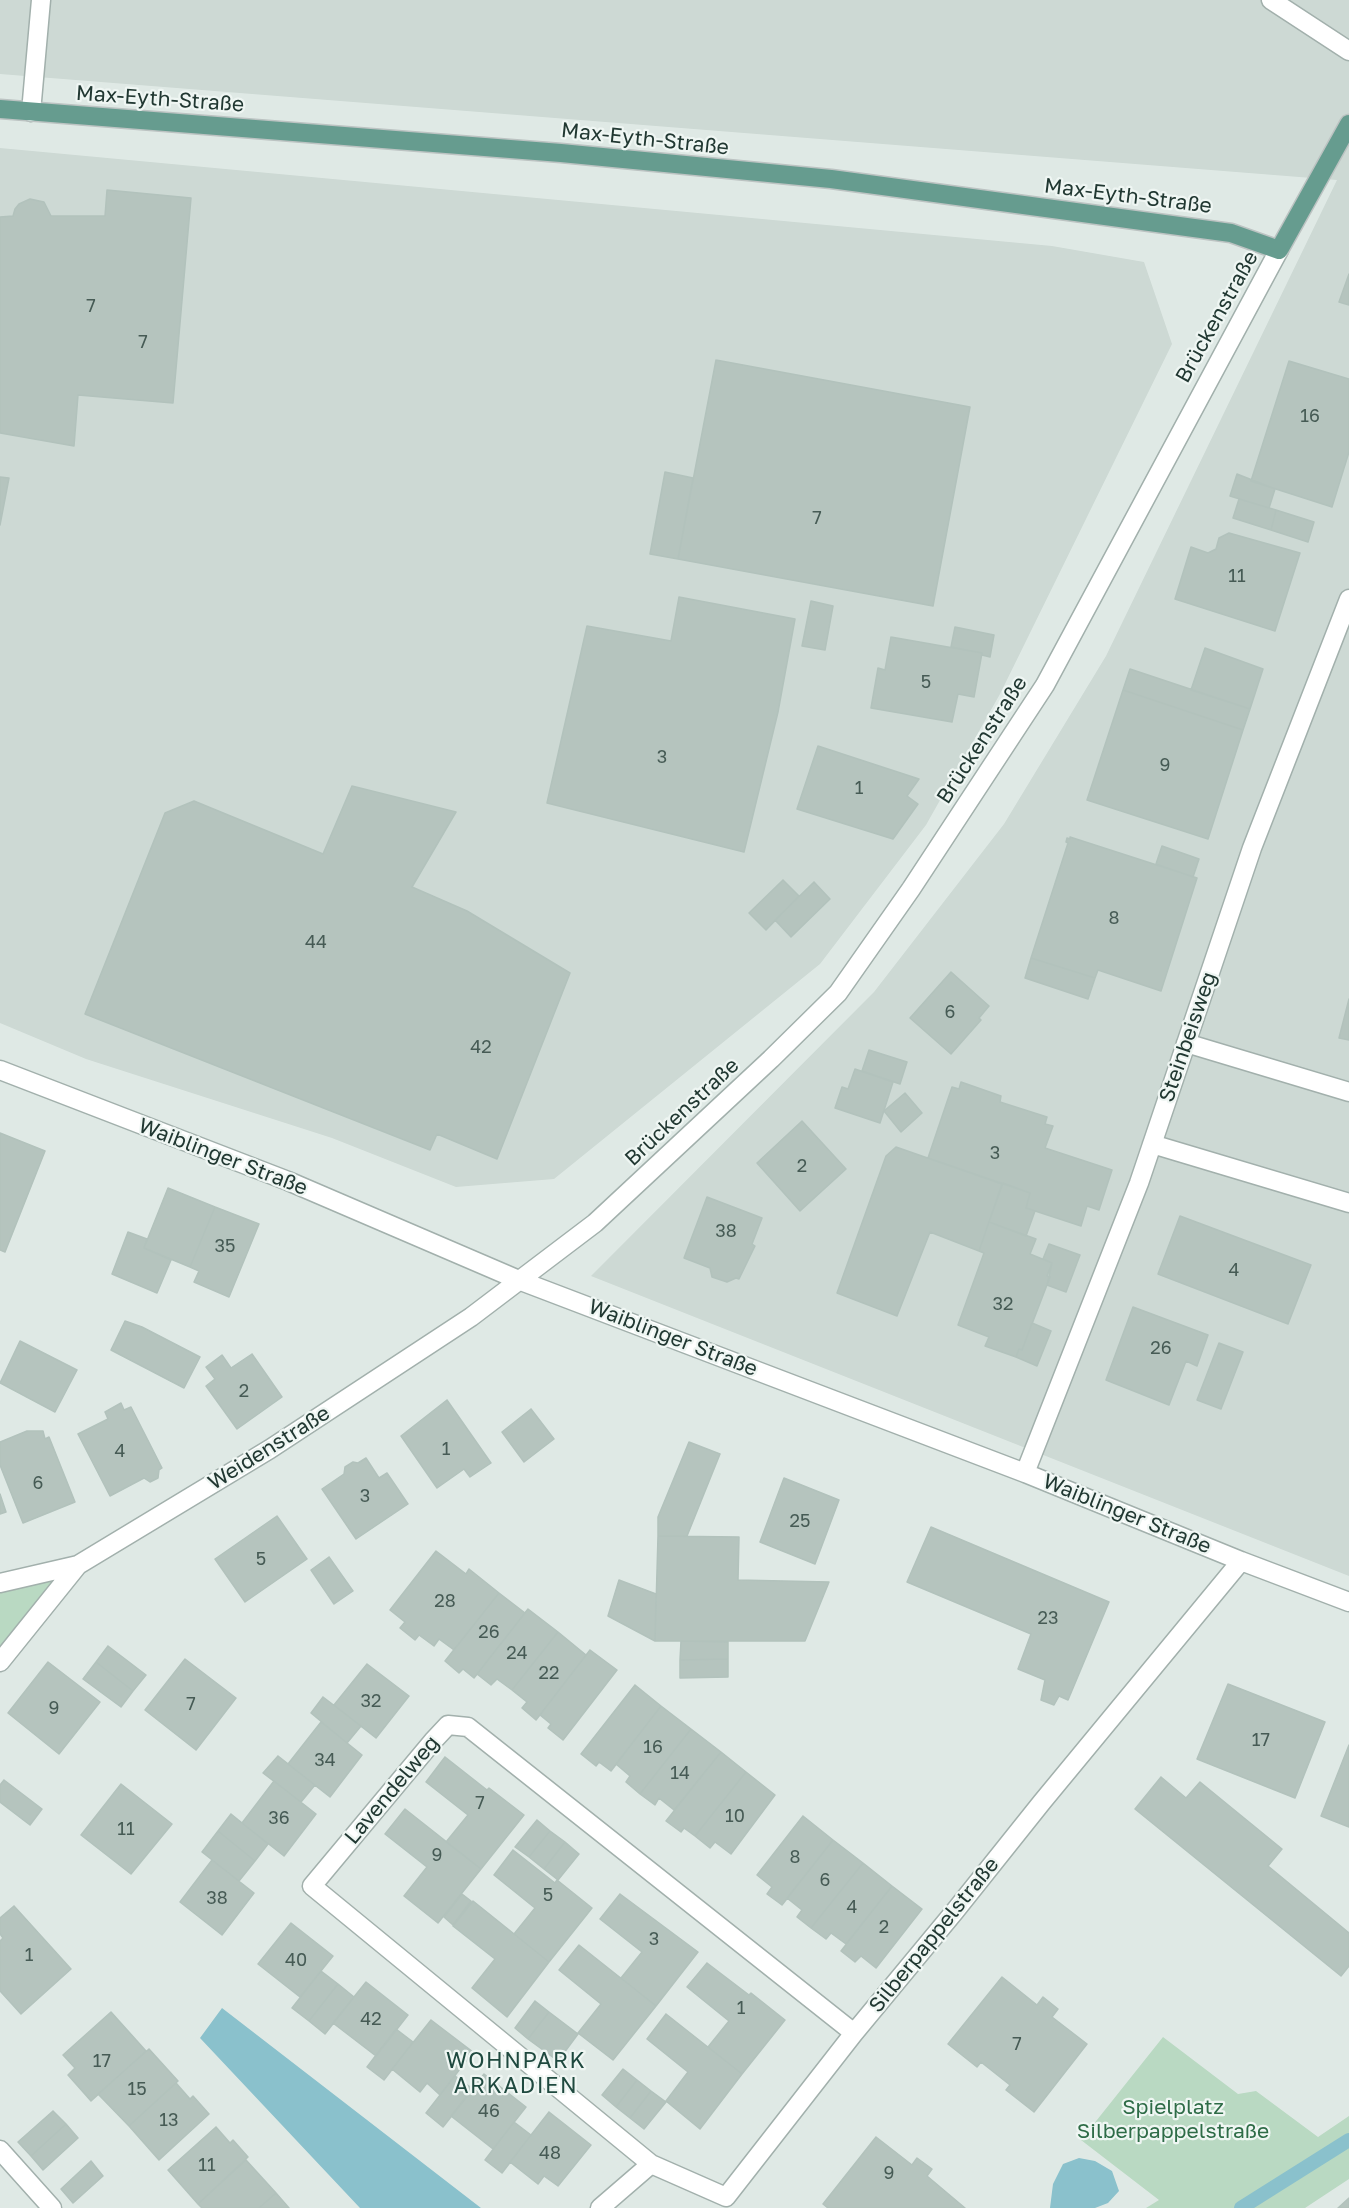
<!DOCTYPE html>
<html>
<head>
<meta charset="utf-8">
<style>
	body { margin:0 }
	canvas { display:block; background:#dfe9e5 }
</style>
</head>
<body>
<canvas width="1349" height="2208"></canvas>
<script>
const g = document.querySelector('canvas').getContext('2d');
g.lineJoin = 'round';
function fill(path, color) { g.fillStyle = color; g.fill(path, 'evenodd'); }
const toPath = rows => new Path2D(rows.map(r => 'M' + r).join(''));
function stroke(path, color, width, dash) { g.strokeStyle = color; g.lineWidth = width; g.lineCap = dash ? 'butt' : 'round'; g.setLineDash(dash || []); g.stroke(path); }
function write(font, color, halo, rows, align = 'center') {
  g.font = font + ' "Golos Text",sans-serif'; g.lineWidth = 4.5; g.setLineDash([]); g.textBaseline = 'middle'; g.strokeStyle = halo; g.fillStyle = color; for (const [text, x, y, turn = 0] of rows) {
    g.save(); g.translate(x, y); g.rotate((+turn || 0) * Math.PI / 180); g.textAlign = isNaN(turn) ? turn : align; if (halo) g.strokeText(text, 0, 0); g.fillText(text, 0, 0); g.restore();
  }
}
const built = toPath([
	[0,0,1349,0,1349,1576,591,1276,874,992,1004,824,1106,656,1337,180,0,74],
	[0,148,1052,246,1144,262,1172,344,1000,694,926,825,820,964,554,1179,456,1187,332,1138,86,1059,0,1023]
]);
const green = toPath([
	[78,1565,0,1662,0,1583],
	[1163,2037,1238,2094,1256,2091,1318,2137,1349,2116,1349,2179,1305,2208,1146,2208,1159,2200,1081,2140]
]);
const water = toPath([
	[222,2008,481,2208,360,2208,200,2038],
	[1079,2158,1095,2161,1112,2171,1119,2191,1108,2203,1095,2208,1050,2208,1053,2184,1063,2164]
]);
const stream = toPath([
	[1241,2208,1349,2140]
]);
const building = toPath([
	[107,190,191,198,173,403,78,395,74,446,0,433,0,217,13,216,15,209,19,204,30,199,44,202,51,216,105,216,107,190],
	[1349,274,1349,305,1339,302,1349,274],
	[716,360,970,407,933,606,678,559,716,360],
	[1289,361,1349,379,1349,452,1332,507,1251,481,1289,361],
	[665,472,693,478,678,559,650,554,665,472],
	[1237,474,1275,489,1269,508,1230,496,1237,474],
	[0,477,9,478,0,525,0,477],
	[1239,499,1276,510,1271,530,1233,518,1239,499],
	[1276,510,1314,522,1308,542,1271,530,1276,510],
	[1229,533,1300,553,1275,631,1175,599,1191,547,1208,553,1216,549,1219,538,1229,533],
	[679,597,795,619,778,712,744,852,547,803,587,626,671,641,679,597],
	[811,601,833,606,825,650,802,646,811,601],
	[955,627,994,635,990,657,982,655,982,653,951,647,955,627],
	[891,637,982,653,974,697,958,694,952,722,871,708,878,668,885,670,891,637],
	[1205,648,1263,669,1250,709,1191,690,1205,648],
	[1130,669,1250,709,1243,730,1123,690,1130,669],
	[1123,690,1243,730,1208,839,1087,800,1123,690],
	[818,746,919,779,907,796,918,804,893,839,797,809,818,746],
	[352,786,456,812,412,887,467,911,570,973,497,1159,437,1134,430,1150,85,1014,165,813,194,801,323,854,352,786],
	[1070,837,1197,878,1161,991,1098,970,1095,978,1031,958,1068,843,1066,842,1067,838,1070,839,1070,837],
	[1162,846,1199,859,1193,877,1156,864,1162,846],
	[783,880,799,896,766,930,749,913,783,880],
	[814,882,830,899,791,937,775,920,814,882],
	[1031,958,1095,978,1088,999,1025,978,1031,958],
	[951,972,989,1006,979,1018,981,1020,951,1054,910,1018,951,972],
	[1349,999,1349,1040,1339,1038,1349,999],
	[869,1050,907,1062,900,1084,862,1071,869,1050],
	[855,1069,893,1082,880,1123,835,1108,842,1087,848,1089,855,1069],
	[961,1082,1001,1096,1000,1102,1047,1117,1045,1124,1053,1126,1045,1148,1112,1170,1099,1210,1087,1206,1081,1226,1026,1208,1030,1193,928,1158,952,1087,959,1089,961,1082],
	[905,1093,922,1113,901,1132,884,1111,905,1093],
	[802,1121,846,1169,800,1211,757,1163,802,1121],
	[0,1133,45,1151,5,1252,0,1250,0,1133],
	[896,1147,1002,1184,979,1251,930,1232,897,1316,837,1293,886,1156,896,1147],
	[1003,1183,1030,1193,1026,1208,1035,1211,1026,1236,989,1222,1003,1183],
	[168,1188,215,1207,190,1267,144,1248,168,1188],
	[707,1197,762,1218,752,1244,755,1246,739,1279,736,1278,727,1282,712,1277,710,1268,684,1258,707,1197],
	[215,1207,259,1224,229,1297,194,1282,199,1271,190,1267,215,1207],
	[1180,1216,1311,1265,1288,1324,1158,1274,1180,1216],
	[989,1222,1036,1239,1030,1254,1052,1263,1047,1276,1050,1277,1022,1350,1019,1349,1016,1357,985,1346,989,1337,958,1325,984,1253,979,1251,989,1222],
	[128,1232,147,1239,144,1248,171,1260,157,1293,112,1274,128,1232],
	[1049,1244,1080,1255,1066,1292,1047,1285,1052,1263,1043,1259,1049,1244],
	[1133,1307,1208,1335,1197,1366,1186,1361,1169,1405,1106,1380,1133,1307],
	[125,1321,142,1327,200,1357,184,1388,111,1350,125,1321],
	[1032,1323,1051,1331,1037,1366,1016,1357,1019,1349,1022,1350,1032,1323],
	[20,1341,77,1370,55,1412,0,1383,20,1341],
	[1219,1343,1243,1352,1221,1409,1197,1400,1219,1343],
	[252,1354,282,1397,237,1429,206,1386,215,1379,206,1367,222,1355,231,1368,252,1354],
	[447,1400,491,1463,470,1477,464,1469,437,1488,401,1436,447,1400],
	[121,1403,124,1410,131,1407,162,1468,159,1470,158,1478,150,1482,144,1478,110,1496,78,1434,108,1419,105,1412,121,1403],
	[531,1409,554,1439,524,1462,502,1432,531,1409],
	[27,1431,43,1431,45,1439,49,1437,75,1502,23,1523,0,1465,0,1442,27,1431],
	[689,1442,720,1454,687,1536,658,1536,658,1517,689,1442],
	[366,1458,379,1478,387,1473,408,1504,356,1539,322,1489,344,1474,345,1467,353,1462,358,1463,366,1458],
	[784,1478,839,1500,815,1564,760,1542,784,1478],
	[0,1494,6,1512,0,1514,0,1494],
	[277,1516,307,1559,245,1602,215,1559,277,1516],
	[931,1527,1109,1602,1068,1700,1059,1696,1054,1705,1041,1700,1045,1680,1018,1669,1031,1634,907,1582,931,1527],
	[658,1536,739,1537,738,1580,829,1582,805,1641,655,1641,658,1536],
	[436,1551,466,1574,469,1569,499,1593,454,1650,439,1639,434,1646,419,1635,415,1640,400,1628,405,1622,390,1610,436,1551],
	[329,1557,353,1591,334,1604,311,1570,329,1557],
	[619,1580,656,1594,655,1641,608,1616,619,1580],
	[499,1593,525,1613,474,1678,463,1669,459,1673,445,1661,499,1593],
	[528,1609,558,1632,512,1690,497,1679,491,1685,477,1674,528,1609],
	[558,1632,586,1655,536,1720,522,1708,527,1702,512,1690,558,1632],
	[681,1641,728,1642,728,1659,680,1660,681,1641],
	[108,1646,146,1675,133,1691,96,1662,108,1646],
	[590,1650,617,1670,563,1740,548,1728,551,1724,540,1715,590,1650],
	[185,1659,236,1698,196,1750,145,1710,185,1659],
	[728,1659,728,1677,680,1678,680,1660,728,1659],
	[48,1662,100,1702,59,1754,8,1713,48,1662],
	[96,1662,133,1691,121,1707,83,1679,96,1662],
	[367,1664,409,1696,376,1738,334,1705,367,1664],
	[1228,1684,1325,1722,1295,1798,1197,1759,1228,1684],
	[635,1685,661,1706,611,1771,599,1762,596,1766,581,1754,635,1685],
	[323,1697,361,1726,347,1743,311,1713,323,1697],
	[661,1706,691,1729,640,1794,626,1782,630,1776,616,1764,661,1706],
	[321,1722,362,1755,330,1797,288,1764,321,1722],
	[691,1729,721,1752,674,1810,659,1798,655,1805,640,1794,691,1729],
	[1349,1745,1349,1827,1321,1816,1349,1745],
	[721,1752,746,1772,695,1836,684,1828,681,1832,666,1821,721,1752],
	[278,1756,315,1785,301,1802,263,1773,278,1756],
	[445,1757,487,1790,489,1788,524,1815,481,1869,446,1842,468,1815,426,1782,445,1757],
	[746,1772,775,1795,731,1854,715,1842,710,1848,695,1836,746,1772],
	[1161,1777,1186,1798,1200,1782,1282,1849,1268,1866,1349,1933,1349,1966,1341,1976,1135,1809,1161,1777],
	[4,1780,42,1809,30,1825,0,1802,0,1785,4,1780],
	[274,1781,316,1814,284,1856,242,1823,274,1781],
	[121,1784,172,1824,131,1874,81,1835,121,1784],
	[405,1809,481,1869,438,1923,404,1896,427,1867,385,1834,405,1809],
	[231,1814,268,1844,255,1861,218,1831,231,1814],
	[803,1816,833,1840,782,1905,767,1894,772,1887,757,1875,803,1816],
	[537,1820,550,1831,529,1857,515,1847,537,1820],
	[218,1831,255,1861,239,1881,202,1852,218,1831],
	[550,1831,565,1842,544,1869,529,1857,550,1831],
	[833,1840,863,1863,811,1928,797,1917,802,1910,787,1898,833,1840],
	[565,1842,579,1854,558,1880,544,1869,565,1842],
	[513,1850,555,1883,557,1880,592,1908,549,1962,514,1934,535,1908,494,1875,513,1850],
	[212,1860,254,1893,222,1935,180,1902,212,1860],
	[863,1863,892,1886,846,1944,831,1933,826,1939,811,1928,863,1863],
	[892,1886,922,1909,876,1968,861,1956,855,1962,841,1951,892,1886],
	[462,1894,471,1901,453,1925,444,1917,462,1894],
	[620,1894,698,1952,656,2006,621,1978,642,1952,600,1919,620,1894],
	[473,1901,549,1962,507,2017,472,1988,495,1959,453,1926,473,1901],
	[14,1906,71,1969,21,2014,0,1991,0,1941,3,1938,0,1934,0,1918,14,1906],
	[291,1923,333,1956,300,1997,258,1964,291,1923],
	[579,1945,656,2006,613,2060,578,2033,601,2004,559,1970,579,1945],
	[707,1963,749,1995,751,1993,785,2020,742,2074,708,2047,729,2021,687,1987,707,1963],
	[321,1971,338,1984,309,2021,292,2008,321,1971],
	[1002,1977,1037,2005,1043,1997,1058,2009,1052,2017,1087,2044,1034,2112,1006,2090,1010,2085,981,2062,977,2067,948,2044,1002,1977],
	[366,1982,408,2015,376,2056,333,2023,366,1982],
	[338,1984,354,1997,325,2034,309,2021,338,1984],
	[535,2001,549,2012,528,2039,515,2028,535,2001],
	[111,2012,146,2051,91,2101,68,2075,75,2068,63,2055,111,2012],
	[549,2012,578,2034,558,2061,528,2039,549,2012],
	[666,2014,742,2074,700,2129,666,2101,688,2072,647,2039,666,2014],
	[431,2020,473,2052,440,2095,427,2083,420,2092,392,2069,431,2020],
	[396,2029,413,2042,384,2080,367,2067,396,2029],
	[149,2049,178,2081,129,2126,98,2094,149,2049],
	[623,2069,637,2080,616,2107,602,2095,623,2069],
	[484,2074,526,2107,493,2149,451,2116,484,2074],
	[455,2076,473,2089,443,2127,426,2113,455,2076],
	[637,2080,651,2091,630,2118,616,2107,637,2080],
	[176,2083,190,2099,193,2096,209,2114,159,2160,129,2126,176,2083],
	[651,2091,666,2102,644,2129,630,2118,651,2091],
	[53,2111,66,2124,31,2156,18,2142,53,2111],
	[549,2112,591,2145,558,2186,544,2176,538,2184,510,2162,549,2112],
	[514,2122,531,2135,502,2173,485,2160,514,2122],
	[66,2124,78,2138,43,2170,31,2156,66,2124],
	[216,2127,230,2143,233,2140,248,2157,198,2204,168,2170,216,2127],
	[876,2137,912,2165,917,2158,932,2169,927,2176,965,2208,828,2208,823,2204,876,2137],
	[246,2160,276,2193,259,2208,202,2208,198,2204,246,2160],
	[91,2161,103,2176,73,2203,61,2189,91,2161],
	[276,2193,289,2208,259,2208,276,2193],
	[1349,2198,1349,2208,1338,2208,1349,2198]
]);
const minor = toPath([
	[1271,0,1349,51],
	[31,112,41,0],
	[1186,1043,1349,1092],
	[0,1070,288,1181,521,1281,1025,1473,1241,1561,1349,1602],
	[1152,1144,1349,1203],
	[1025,1473,1139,1183,1252,848,1349,599],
	[0,1583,78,1565,270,1449,471,1317,595,1223,771,1059,838,993,911,889,1045,685,1279,250],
	[0,1662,78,1565],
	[0,2150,52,2208],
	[651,2164,312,1886,433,1741,448,1725,468,1727,854,2033],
	[600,2208,651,2164,726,2197,854,2033,955,1911,1042,1802,1241,1561]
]);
const major = toPath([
	[0,109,561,153,831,179,1231,233,1279,250,1349,124]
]);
const numberNames = [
	["7",91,306],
	["7",143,342],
	["16",1310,416],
	["7",817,518],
	["11",1237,576],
	["5",926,682],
	["3",662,757],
	["9",1165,765],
	["1",859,788],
	["8",1114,918],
	["44",316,942],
	["6",950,1012],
	["42",481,1047],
	["3",995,1153],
	["2",802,1166],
	["38",726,1231],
	["35",225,1246],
	["4",1234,1270],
	["32",1003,1304],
	["26",1161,1348],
	["2",244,1391],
	["1",446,1449],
	["4",120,1451],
	["6",38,1483],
	["3",365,1496],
	["25",800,1521],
	["5",261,1559],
	["28",445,1601],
	["23",1048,1618],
	["26",489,1632],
	["24",517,1653],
	["22",549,1673],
	["32",371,1701],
	["7",191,1704],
	["9",54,1708],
	["17",1261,1740],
	["16",653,1747],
	["34",325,1760],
	["14",680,1773],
	["7",480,1803],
	["10",735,1816],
	["36",279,1818],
	["11",126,1829],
	["9",437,1855],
	["8",795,1857],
	["6",825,1880],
	["5",548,1895],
	["38",217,1898],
	["4",852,1907],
	["2",884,1927],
	["3",654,1939],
	["1",29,1955],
	["40",296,1960],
	["1",741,2008],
	["42",371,2019],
	["7",1017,2044],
	["17",102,2061],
	["15",137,2089],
	["46",489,2111],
	["13",169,2120],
	["48",550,2153],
	["11",207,2165],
	["9",889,2173]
];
const streetNames = [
	["Max-Eyth-Straße",160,99,4],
	["Max-Eyth-Straße",645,139,6],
	["Max-Eyth-Straße",1128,196,7],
	["Brückenstraße",1217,317,-61],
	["Brückenstraße",982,740,-57],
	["Steinbeisweg",1188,1037,-71],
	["Brückenstraße",682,1112,-43],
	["Waiblinger Straße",223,1157,21],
	["Waiblinger Straße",673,1338,21],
	["Weidenstraße",269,1448,-32],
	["Waiblinger Straße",1127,1514,22],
	["Lavendelweg",392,1790,-50],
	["Silberpappelstraße",934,1935,-51]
];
const parkNames = [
	["Spielplatz",1173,2107],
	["Silberpappelstraße",1173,2131]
];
const neighbourhoodNames = [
	["WOHNPARK",516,2061],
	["ARKADIEN",516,2086]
];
fill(built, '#cdd9d4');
fill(green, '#b9d9c2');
fill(water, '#8ac1cc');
stroke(stream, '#8ac1cc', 14);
fill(building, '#b5c4be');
stroke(building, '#b2c2bc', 1.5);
stroke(minor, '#a2b0ac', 21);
stroke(major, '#bcc3c2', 21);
stroke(minor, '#fff', 18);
stroke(major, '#669c8f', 18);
write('18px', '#465b55', null, numberNames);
write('21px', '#213832', '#eff6f3', streetNames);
write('21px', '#2e6c47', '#eff6f3', parkNames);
g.letterSpacing = '1.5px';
write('22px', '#1f493f', '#eff6f3', neighbourhoodNames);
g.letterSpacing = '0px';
</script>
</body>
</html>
